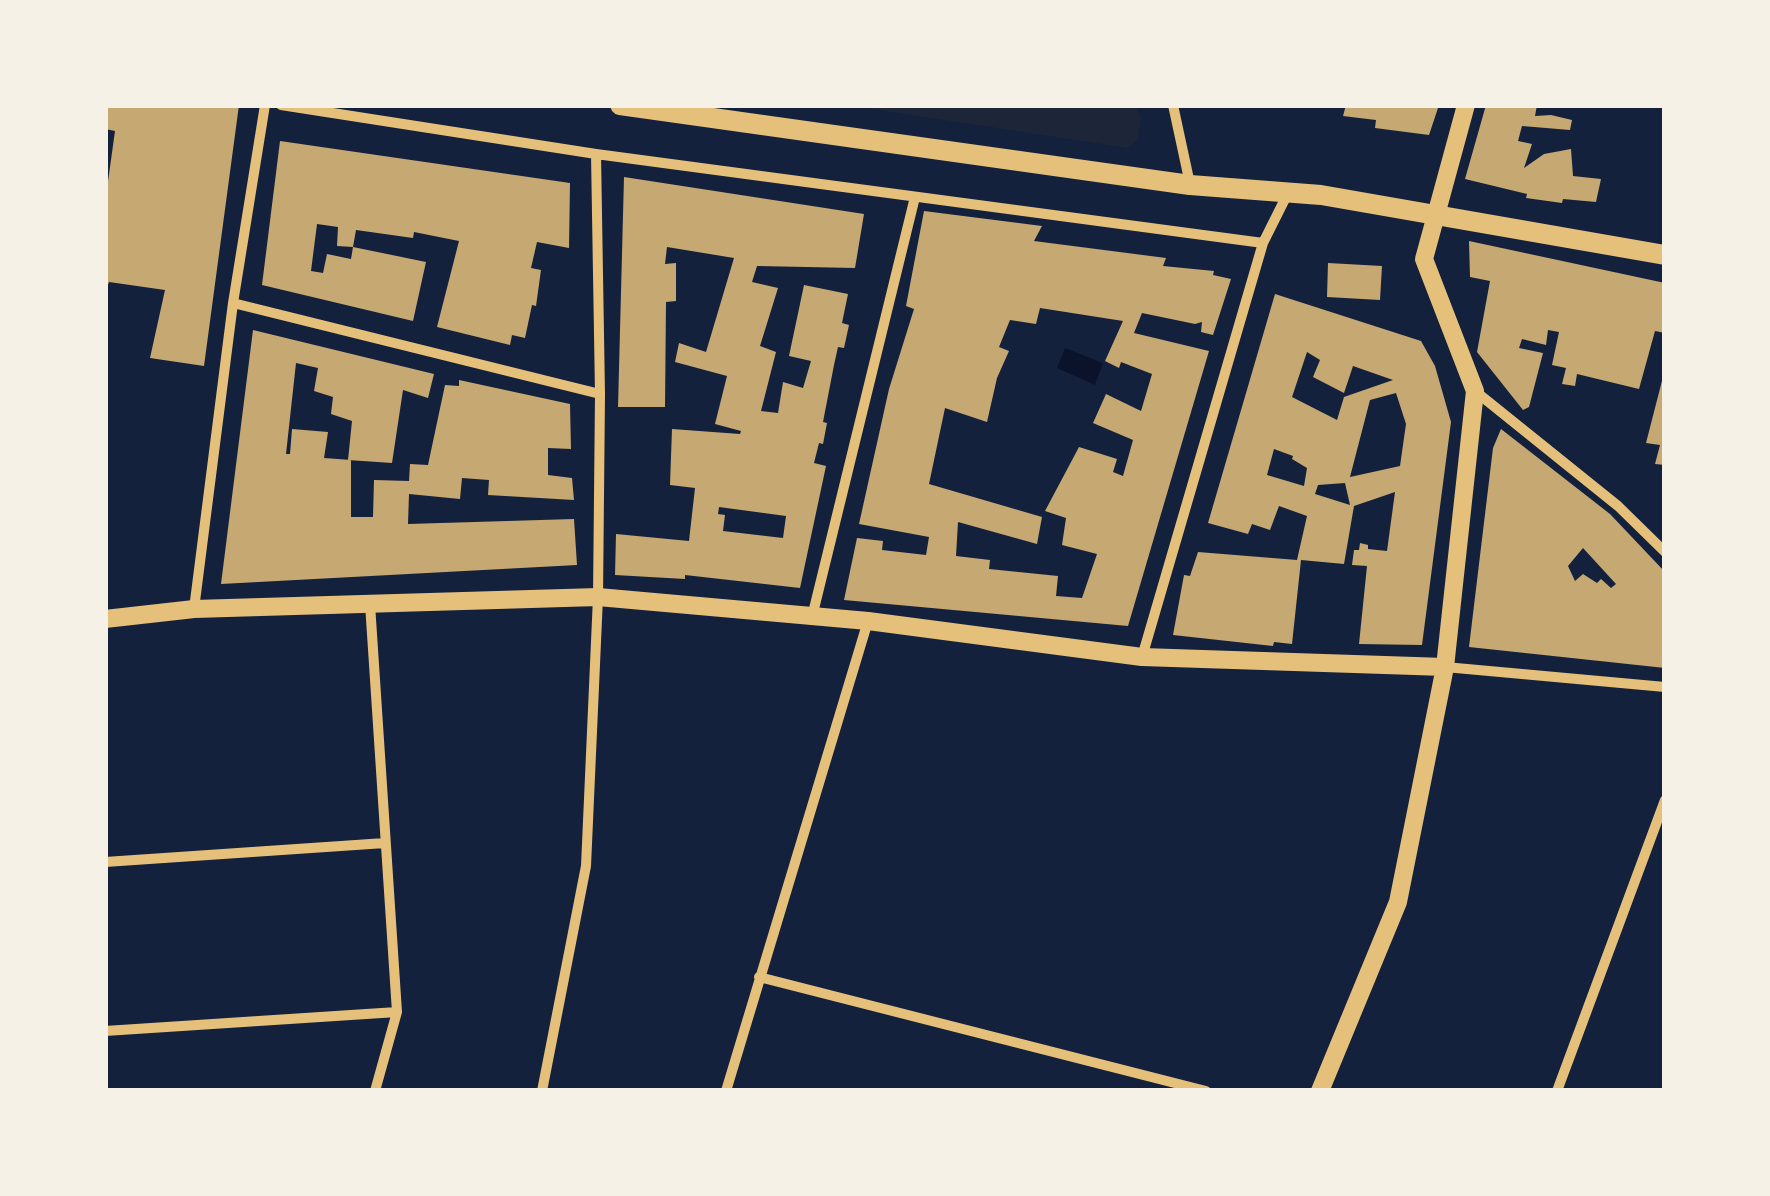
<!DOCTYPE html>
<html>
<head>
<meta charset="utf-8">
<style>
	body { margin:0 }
	#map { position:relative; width:1770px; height:1196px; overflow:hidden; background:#14213d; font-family:Literata,serif }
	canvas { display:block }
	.frame { position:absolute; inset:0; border:108px solid #f6f1e7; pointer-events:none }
</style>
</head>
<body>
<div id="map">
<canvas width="1770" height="1196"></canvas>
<div class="frame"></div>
</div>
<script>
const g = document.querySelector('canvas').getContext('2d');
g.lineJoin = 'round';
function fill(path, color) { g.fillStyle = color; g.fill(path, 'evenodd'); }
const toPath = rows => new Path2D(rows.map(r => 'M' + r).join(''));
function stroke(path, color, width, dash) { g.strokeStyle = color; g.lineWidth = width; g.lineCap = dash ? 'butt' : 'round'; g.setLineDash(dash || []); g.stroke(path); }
const green = toPath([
	[846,105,1135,105,1141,118,1138,139,1128,148]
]);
const water = toPath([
	[1065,348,1103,363,1095,385,1057,368]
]);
const building = toPath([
	[105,105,239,105,204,366,150,358,165,290,109,282,105,293,105,203,115,131,105,129],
	[1346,105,1439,105,1429,135,1375,128,1376,120,1343,116],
	[1486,105,1537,105,1535,116,1551,115,1572,120,1570,130,1522,126,1518,141,1532,144,1524,168,1544,154,1571,149,1573,176,1601,179,1596,202,1563,199,1562,203,1526,198,1527,194,1465,179],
	[280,141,570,183,569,248,537,242,531,268,541,270,536,306,532,305,525,338,512,335,510,345,437,327,459,241,414,232,413,238,356,230,353,247,426,262,413,321,262,285],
	[317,224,338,227,337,246,353,247,351,259,327,254,323,273,311,271],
	[624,177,864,214,855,268,757,266,752,282,778,288,760,346,776,352,761,411,778,413,783,382,803,388,811,361,789,356,804,285,848,294,842,323,849,325,844,348,838,347,834,365,823,422,827,423,823,444,819,443,814,463,826,466,800,588,685,575,685,579,615,575,616,534,689,541,695,488,670,485,672,429,740,434,741,431,715,424,727,376,675,362,679,343,706,352,734,258,667,247,665,264,676,263,676,301,666,302,665,407,618,407],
	[719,507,786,516,783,538,723,531,725,515,718,514],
	[924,211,1042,226,1034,241,1166,258,1163,266,1214,271,1213,275,1231,279,1213,335,1201,332,1202,322,1195,324,1142,313,1134,333,1209,351,1128,626,844,600,857,538,883,541,882,550,926,555,929,537,859,524,889,389,914,309,906,306],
	[1040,308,1123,321,1105,361,1119,368,1121,362,1152,374,1141,411,1106,394,1093,423,1133,440,1123,476,1113,472,1117,459,1079,447,1045,511,1066,518,1062,545,1097,554,1082,598,1056,596,1058,576,989,569,990,560,956,556,958,522,1037,544,1042,517,929,484,945,408,987,422,997,378,1009,351,999,347,1010,320,1036,324],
	[1469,241,1665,283,1665,333,1655,331,1639,389,1577,374,1575,386,1562,384,1566,368,1552,365,1559,332,1548,330,1546,345,1522,339,1519,348,1543,353,1529,407,1523,410,1477,352,1490,281,1470,277],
	[1328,263,1382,266,1380,300,1327,297],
	[1275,294,1421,341,1435,366,1451,422,1422,645,1359,644,1367,566,1352,565,1354,550,1359,550,1360,543,1368,545,1368,549,1387,551,1395,492,1354,506,1344,564,1301,560,1292,644,1274,642,1273,646,1173,635,1184,575,1190,576,1198,552,1297,560,1307,516,1279,506,1270,530,1252,524,1248,534,1208,523],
	[1307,352,1320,360,1313,377,1344,393,1353,366,1393,380,1344,397,1337,420,1292,397],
	[1396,393,1406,424,1400,466,1350,477,1370,400],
	[1274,449,1293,456,1292,459,1307,468,1304,486,1267,475],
	[1345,483,1350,505,1315,494,1318,485],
	[253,330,434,374,428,398,403,390,392,463,348,460,352,421,331,414,333,397,314,391,318,368,296,363,286,454,290,454,292,429,328,432,324,458,351,460,351,517,373,517,374,480,409,481,410,464,428,465,445,385,459,386,459,380,570,404,571,449,548,448,548,475,572,478,574,500,488,495,489,480,462,478,460,499,409,494,408,524,574,519,577,565,221,584],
	[1664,373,1665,374,1665,465,1655,464,1660,445,1646,443],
	[1501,429,1610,514,1665,572,1665,668,1469,647,1493,448],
	[1583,548,1616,584,1611,588,1601,579,1597,583,1583,574,1575,581,1568,566]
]);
const minor = toPath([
	[281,105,596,154,1263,243],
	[1173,105,1190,184],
	[233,303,600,394],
	[1475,391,1618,506,1665,552],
	[370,604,397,1012,375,1091],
	[194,609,233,303,265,105],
	[812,617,915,197],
	[1142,657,1263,243,1288,193],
	[1445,667,1665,687],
	[105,862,385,843],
	[759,977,1206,1091],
	[105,1031,397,1012],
	[542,1091,586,866,598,597,600,394,596,154],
	[726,1091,868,621],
	[1557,1091,1665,800]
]);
const tertiary = toPath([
	[105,619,194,609,598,597,868,621,1142,657,1445,667],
	[1320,1091,1398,902,1445,667,1475,391,1424,259,1466,105]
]);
const secondary = toPath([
	[620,105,1190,185,1321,195,1665,255]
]);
fill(green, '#1d2539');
fill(water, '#0b132b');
fill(building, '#c6a872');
stroke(minor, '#e5c07b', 10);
stroke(tertiary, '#e5c07b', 18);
stroke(secondary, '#e5c07b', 20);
</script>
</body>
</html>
